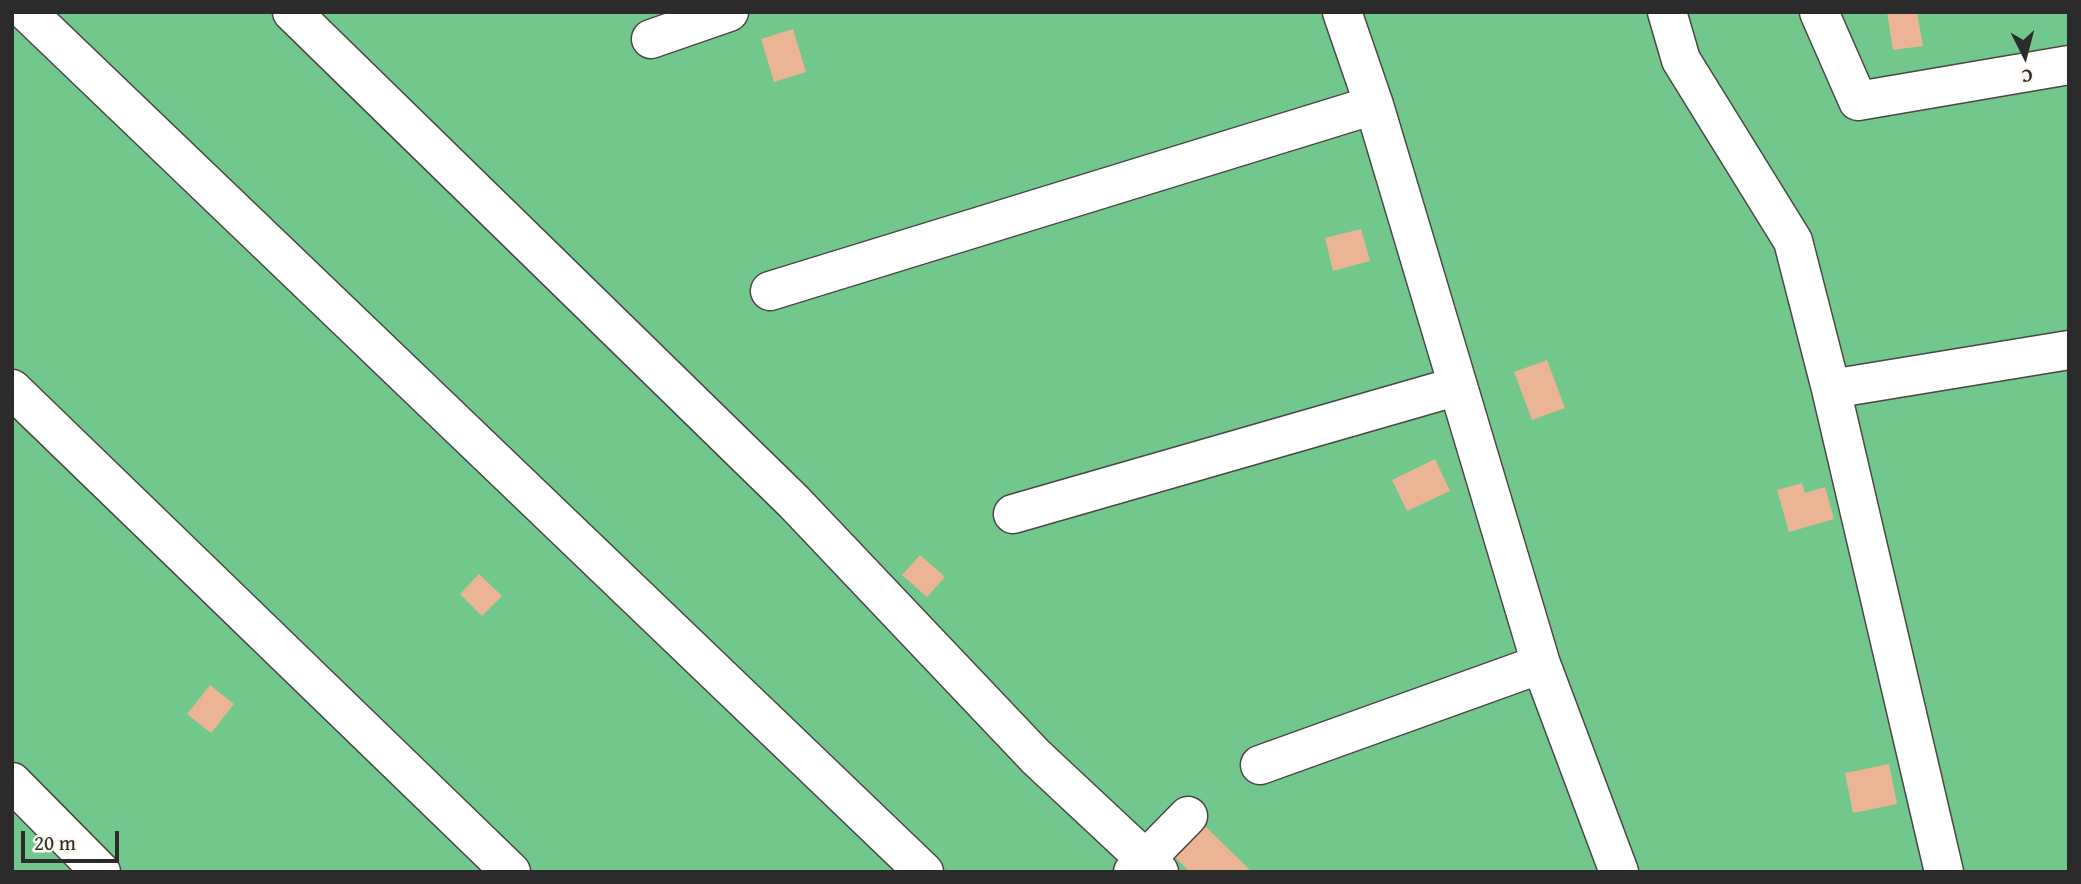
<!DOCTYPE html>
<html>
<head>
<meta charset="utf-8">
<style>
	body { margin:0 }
	#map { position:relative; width:2081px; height:884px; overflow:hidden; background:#f4e9d2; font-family:"Gentium Book Plus",serif }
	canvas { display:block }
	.frame { position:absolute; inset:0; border:14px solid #2b2b2b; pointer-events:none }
	.north { position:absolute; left:1990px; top:21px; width:70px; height:70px; -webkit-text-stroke:5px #fbf7ec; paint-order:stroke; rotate:174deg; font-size:19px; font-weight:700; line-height:28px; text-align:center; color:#2b2b2b }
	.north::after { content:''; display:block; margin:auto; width:24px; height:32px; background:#2b2b2b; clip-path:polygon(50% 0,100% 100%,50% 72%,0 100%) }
	.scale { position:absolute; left:21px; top:831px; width:98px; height:32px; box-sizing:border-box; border:4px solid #2b2b2b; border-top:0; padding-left:9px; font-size:21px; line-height:24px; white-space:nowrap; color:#2b2b2b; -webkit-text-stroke:5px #fbf7ec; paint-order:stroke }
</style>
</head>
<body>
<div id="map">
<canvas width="2081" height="884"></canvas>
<div class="frame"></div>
<div class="north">С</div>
<div class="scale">20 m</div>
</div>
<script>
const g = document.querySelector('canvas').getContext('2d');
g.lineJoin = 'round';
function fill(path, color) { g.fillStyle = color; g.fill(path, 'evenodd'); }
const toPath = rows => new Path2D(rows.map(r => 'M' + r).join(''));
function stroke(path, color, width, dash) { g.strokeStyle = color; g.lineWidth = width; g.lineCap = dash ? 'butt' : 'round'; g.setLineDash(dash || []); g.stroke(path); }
const green = toPath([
	[12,12,2069,12,2069,872,12,872]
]);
const building = toPath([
	[1887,12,1917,12,1923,46,1893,50],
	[793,29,806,72,774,82,761,39],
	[1361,229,1370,261,1333,271,1325,238],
	[1547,360,1565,408,1532,420,1514,372],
	[1435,459,1450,491,1407,511,1392,480],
	[1802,483,1805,493,1825,487,1834,519,1789,532,1777,490],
	[920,555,945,577,927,597,902,575],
	[479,574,502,596,482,616,460,594],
	[210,685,234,704,211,733,187,714],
	[1889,764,1897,804,1853,813,1845,773],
	[1205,826,1252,872,1190,872,1175,857]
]);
const minor = toPath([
	[27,12,924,872],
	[292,12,794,502,1036,757,1159,872],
	[1342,12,1374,105,1541,664,1619,872],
	[1667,12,1681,60,1793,241,1831,389,1944,872],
	[1819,12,1858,101,2069,65],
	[651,39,729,12],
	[770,291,1374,105],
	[12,389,511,872],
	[1831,389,2069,350],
	[1013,514,1458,386],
	[1260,765,1541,664],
	[12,782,101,872],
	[1133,872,1188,816]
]);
fill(green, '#72c78c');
fill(building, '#eab495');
stroke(minor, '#494844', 41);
stroke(minor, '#fff', 38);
</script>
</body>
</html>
